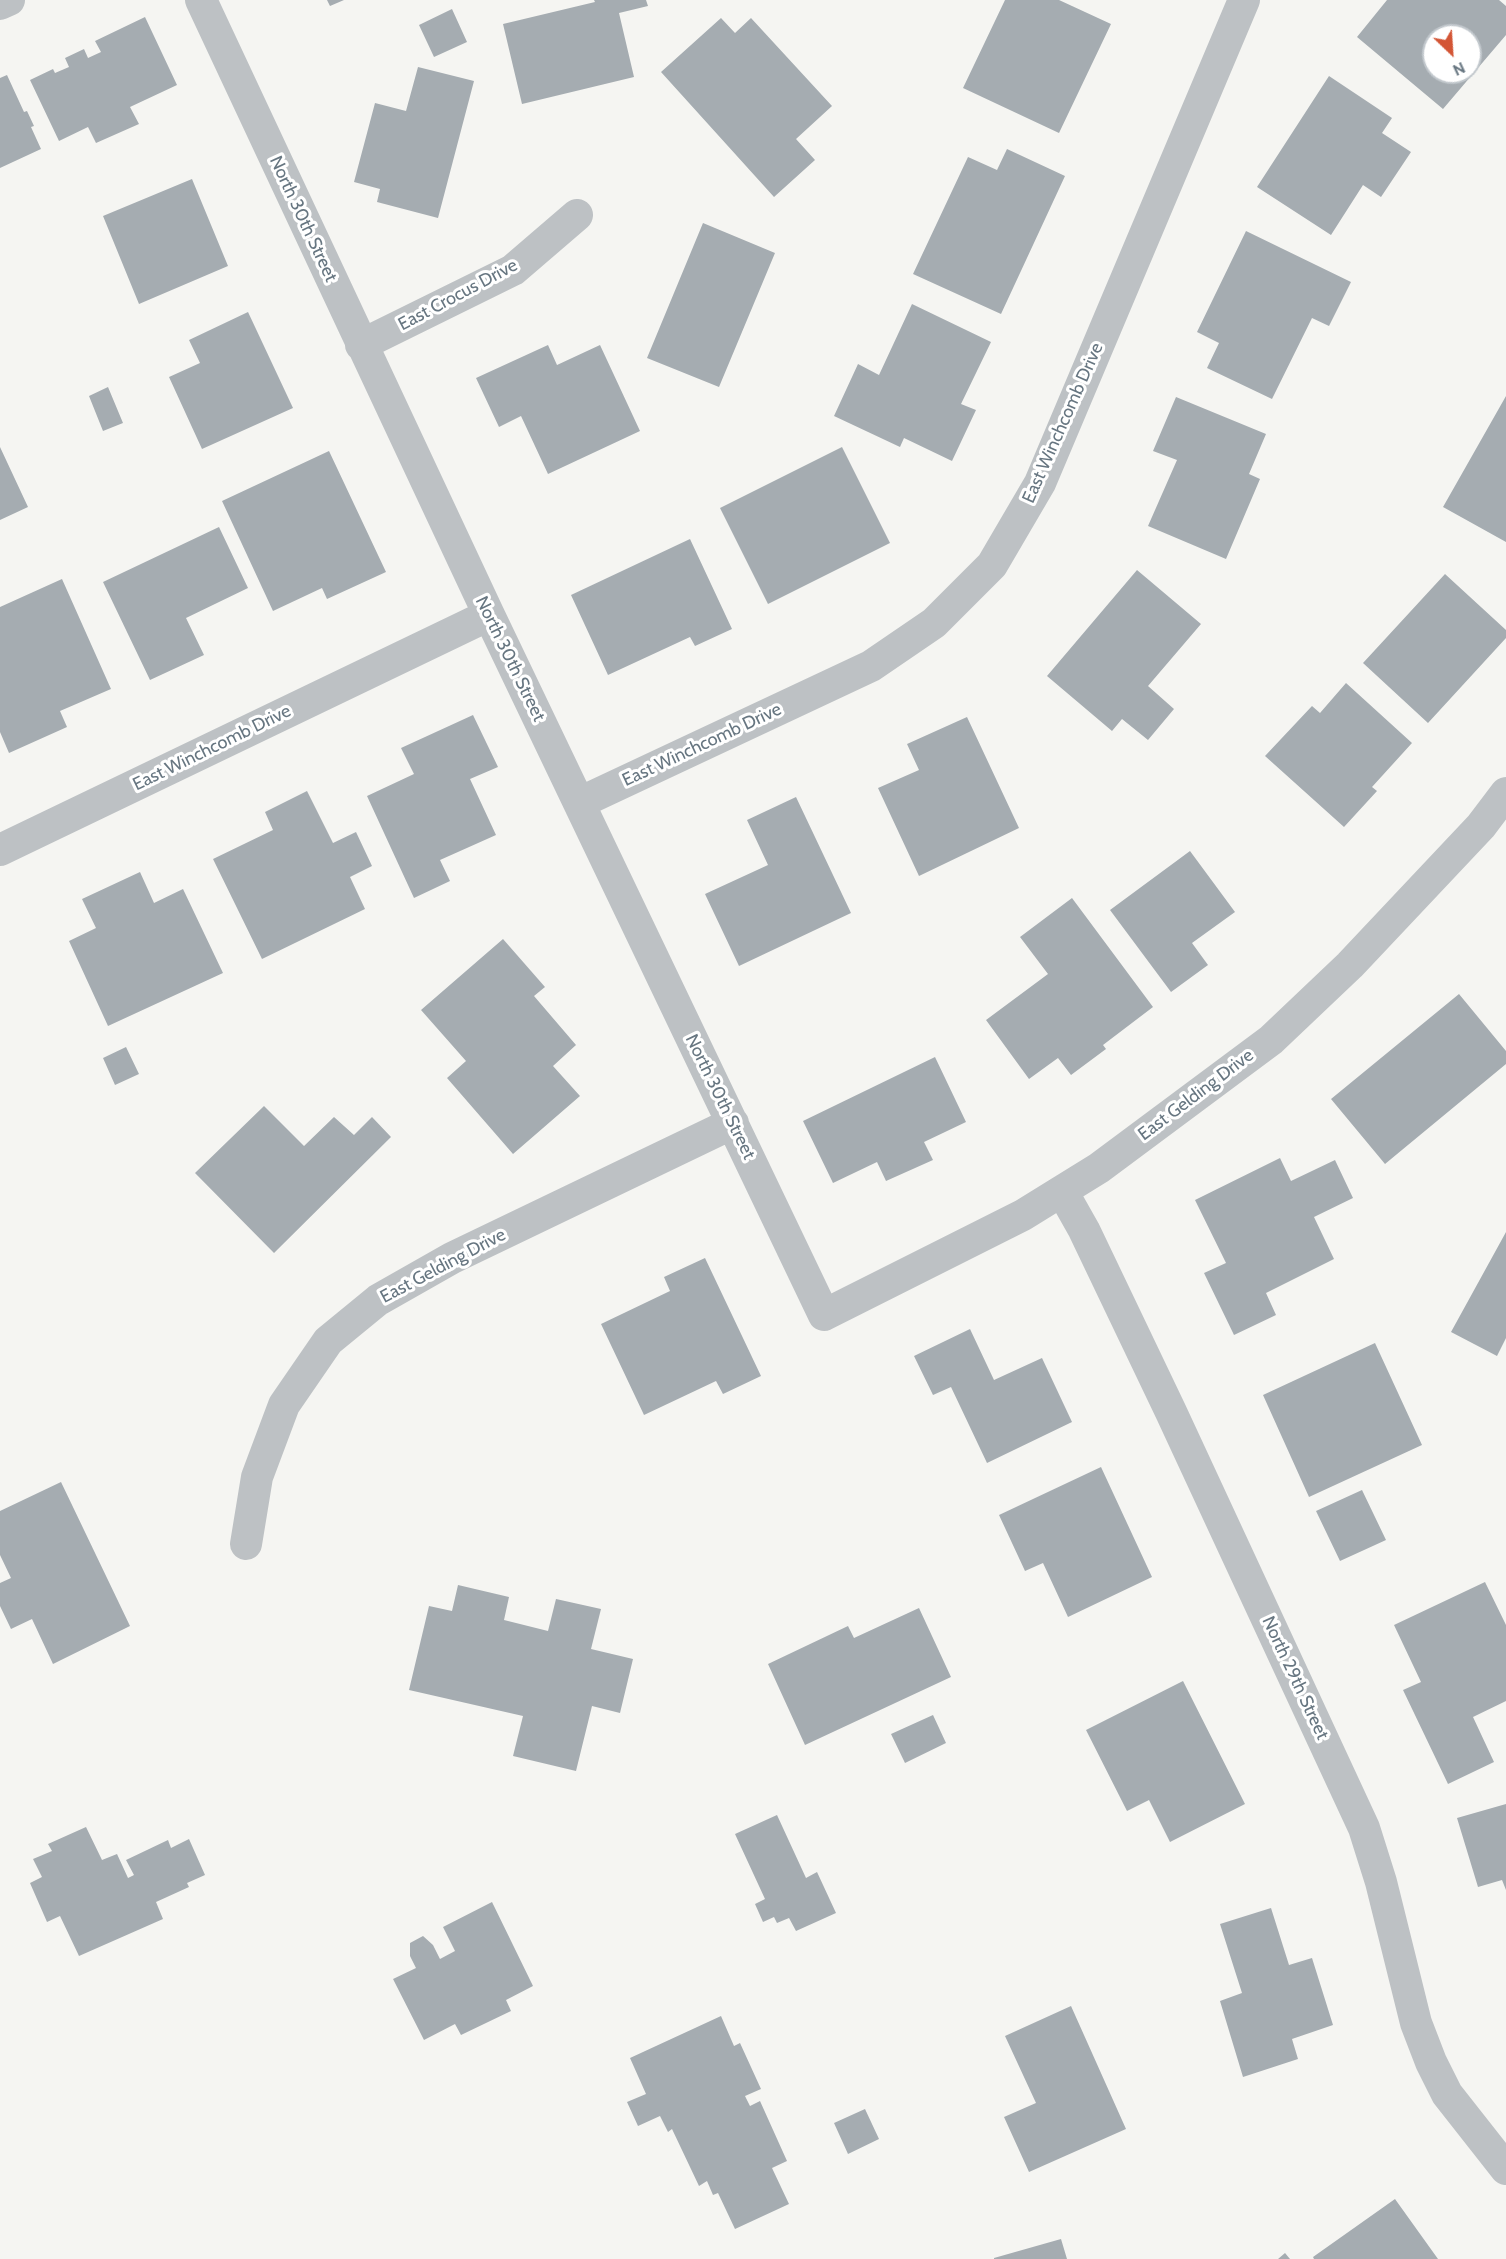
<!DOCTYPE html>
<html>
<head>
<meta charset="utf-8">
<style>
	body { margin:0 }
	#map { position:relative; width:1506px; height:2259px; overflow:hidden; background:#f5f5f2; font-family:Cabin,sans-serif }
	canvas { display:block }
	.north { position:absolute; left:1422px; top:24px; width:60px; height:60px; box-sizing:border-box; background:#fff; border:2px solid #c2c8cd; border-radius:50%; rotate:155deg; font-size:16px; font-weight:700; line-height:24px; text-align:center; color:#677681 }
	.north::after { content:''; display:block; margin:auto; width:21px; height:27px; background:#d35535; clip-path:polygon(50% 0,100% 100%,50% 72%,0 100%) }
</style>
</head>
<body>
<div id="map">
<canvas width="1506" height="2259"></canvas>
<div class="north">N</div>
</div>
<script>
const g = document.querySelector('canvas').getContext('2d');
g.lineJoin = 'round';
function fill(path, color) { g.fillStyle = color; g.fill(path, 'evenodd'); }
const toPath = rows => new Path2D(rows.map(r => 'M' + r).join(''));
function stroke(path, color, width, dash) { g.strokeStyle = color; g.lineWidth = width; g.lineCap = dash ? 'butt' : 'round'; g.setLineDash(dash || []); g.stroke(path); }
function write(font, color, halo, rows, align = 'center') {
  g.font = font + ' Cabin,sans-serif'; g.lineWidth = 6; g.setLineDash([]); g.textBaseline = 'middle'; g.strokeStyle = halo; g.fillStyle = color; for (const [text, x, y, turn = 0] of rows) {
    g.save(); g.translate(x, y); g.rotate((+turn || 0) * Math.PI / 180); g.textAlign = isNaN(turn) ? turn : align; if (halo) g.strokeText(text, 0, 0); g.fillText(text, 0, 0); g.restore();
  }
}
const building = toPath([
	[327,0,344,0,330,6],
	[594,0,646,0,648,6,619,13,634,77,522,104,503,24,595,2],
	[1005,0,1059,0,1111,24,1059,133,963,88],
	[1387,0,1499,0,1506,6,1506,35,1443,109,1357,37],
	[1434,36,1470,36,1470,72,1434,72],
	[452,9,467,42,434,57,419,25],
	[145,17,177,85,130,107,139,124,96,143,88,127,59,141,30,80,53,69,55,73,69,67,65,58,84,49,88,58,101,52,95,41],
	[721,18,735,33,751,18,832,106,796,139,815,160,774,197,661,72],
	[418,67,474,81,438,218,377,202,380,189,354,182,375,103,406,111],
	[7,75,24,112,27,111,34,126,31,127,41,149,0,168,0,78],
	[1329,76,1392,118,1382,133,1411,152,1381,197,1363,185,1331,235,1257,187],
	[1007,149,1065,176,1001,314,913,274,968,157,997,170],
	[192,179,228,266,139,304,103,216],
	[703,223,775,253,719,387,647,358],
	[1246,231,1351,282,1329,326,1312,318,1272,399,1207,368,1219,343,1197,332],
	[912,304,991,342,961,404,976,410,952,461,904,438,900,447,834,416,858,364,879,375],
	[248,312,293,408,202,449,169,377,200,363,189,340],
	[548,345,557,365,600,345,640,431,548,474,521,416,499,427,476,378],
	[108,387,123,423,103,431,89,396],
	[1506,396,1506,542,1443,507],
	[1176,397,1266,434,1249,474,1260,479,1226,559,1148,526,1177,460,1153,451],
	[0,447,28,507,0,520],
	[842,447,890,543,768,604,720,508],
	[329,451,386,572,327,599,322,588,273,611,222,501],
	[219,527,248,588,186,618,204,655,150,680,103,582],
	[690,539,732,629,695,646,690,637,608,675,571,595],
	[1137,570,1201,624,1148,686,1174,709,1148,740,1122,719,1112,731,1047,676],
	[1445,574,1506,630,1506,638,1428,723,1363,663],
	[62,579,111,689,60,711,67,727,9,753,0,732,0,607],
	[1346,683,1412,743,1372,787,1377,791,1344,827,1265,756,1312,706,1320,713],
	[473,715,498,767,470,779,496,835,440,860,450,881,414,898,367,796,414,774,401,748],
	[967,717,1019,828,919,876,878,788,919,770,907,744],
	[307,791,333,843,356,832,372,866,350,877,365,909,262,959,213,859,273,830,265,812],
	[796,797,851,913,739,966,705,894,768,865,747,820],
	[1190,851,1235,912,1192,943,1208,965,1171,992,1110,910],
	[140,872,154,903,183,889,223,973,108,1026,69,941,96,928,82,899],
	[1072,898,1153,1007,1103,1045,1106,1049,1071,1075,1058,1058,1029,1079,986,1020,1048,974,1020,937],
	[503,939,545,987,534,996,576,1045,553,1066,580,1096,513,1154,447,1078,466,1061,421,1010],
	[1459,994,1506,1051,1506,1064,1385,1164,1331,1099],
	[126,1047,139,1074,115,1085,103,1058],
	[935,1057,966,1122,924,1142,933,1160,886,1181,877,1162,833,1183,803,1121],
	[264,1106,304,1146,334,1117,354,1135,372,1117,391,1137,274,1253,195,1173],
	[1280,1158,1291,1181,1335,1160,1353,1198,1314,1217,1334,1259,1266,1293,1276,1315,1234,1335,1204,1273,1226,1263,1195,1200],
	[1506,1232,1506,1338,1497,1356,1451,1332],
	[705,1258,761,1376,723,1394,716,1381,644,1415,601,1324,670,1291,664,1277],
	[970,1329,994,1380,1042,1358,1072,1422,987,1463,951,1387,933,1395,914,1356],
	[1375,1343,1422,1445,1309,1497,1263,1395],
	[1101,1467,1152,1577,1068,1617,1043,1563,1025,1571,999,1515],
	[61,1482,130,1626,53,1664,32,1619,11,1629,0,1606,0,1583,11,1578,0,1555,0,1511],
	[1362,1490,1386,1540,1340,1561,1316,1511],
	[1485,1582,1506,1625,1506,1701,1473,1717,1494,1762,1448,1784,1403,1690,1421,1682,1394,1625],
	[458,1585,509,1597,504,1620,548,1631,556,1599,601,1609,591,1649,633,1659,620,1713,592,1706,576,1771,513,1756,523,1716,409,1690,429,1606,452,1611],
	[919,1608,951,1677,805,1745,768,1664,848,1626,854,1638],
	[1183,1681,1245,1804,1170,1842,1149,1800,1127,1811,1086,1730],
	[933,1715,946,1743,905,1763,891,1734],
	[1506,1804,1506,1890,1502,1880,1478,1887,1457,1818],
	[777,1815,806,1878,817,1872,836,1913,796,1931,789,1918,777,1923,774,1917,763,1922,755,1904,765,1899,735,1834],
	[86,1827,102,1860,117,1854,128,1878,134,1875,126,1860,168,1840,171,1848,189,1839,205,1875,187,1883,189,1887,156,1902,163,1919,79,1956,60,1916,47,1922,30,1883,42,1877,33,1859,52,1851,48,1844],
	[492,1902,533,1986,506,2000,511,2011,461,2035,455,2024,424,2040,393,1979,416,1968,410,1956,410,1943,423,1936,433,1945,440,1959,455,1951,443,1927],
	[1271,1908,1289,1965,1312,1958,1333,2025,1292,2039,1298,2059,1243,2077,1220,2001,1242,1993,1220,1924],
	[1071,2006,1126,2129,1029,2172,1004,2117,1036,2103,1005,2036],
	[721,2016,734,2046,740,2043,761,2089,745,2096,750,2106,760,2101,787,2161,772,2168,789,2204,735,2229,718,2193,713,2195,707,2181,699,2186,672,2129,668,2132,660,2116,638,2126,627,2102,646,2094,630,2058],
	[865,2109,879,2139,848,2154,834,2123],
	[1395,2199,1438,2259,1314,2259,1313,2257],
	[1061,2239,1067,2259,994,2259,994,2258],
	[1285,2253,1290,2259,1278,2259]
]);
const minor = toPath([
	[201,0,489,615,824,1315,1023,1215,1099,1168,1271,1040,1350,965,1481,826,1506,793],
	[0,4,9,0],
	[361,345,513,270,577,215],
	[579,803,871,666,934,623,992,565,1040,483,1244,0],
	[0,850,489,615],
	[1062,1191,1084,1230,1171,1412,1364,1828,1381,1882,1416,2023,1431,2062,1447,2094,1506,2169],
	[246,1544,257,1477,284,1405,328,1341,378,1300,452,1258,733,1123]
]);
const streetNames = [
	["North 30th Street",303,219,65],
	["East Crocus Drive",458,295,-28],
	["East Winchcomb Drive",1063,423,-66],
	["North 30th Street",510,659,64],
	["East Winchcomb Drive",702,745,-25],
	["East Winchcomb Drive",212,748,-26],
	["East Gelding Drive",1196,1095,-37],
	["North 30th Street",720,1097,64],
	["East Gelding Drive",443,1266,-28],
	["North 29th Street",1295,1678,65]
];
fill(building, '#a5acb1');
stroke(minor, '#bdc1c4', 32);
write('18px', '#677681', '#fff', streetNames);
</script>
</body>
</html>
